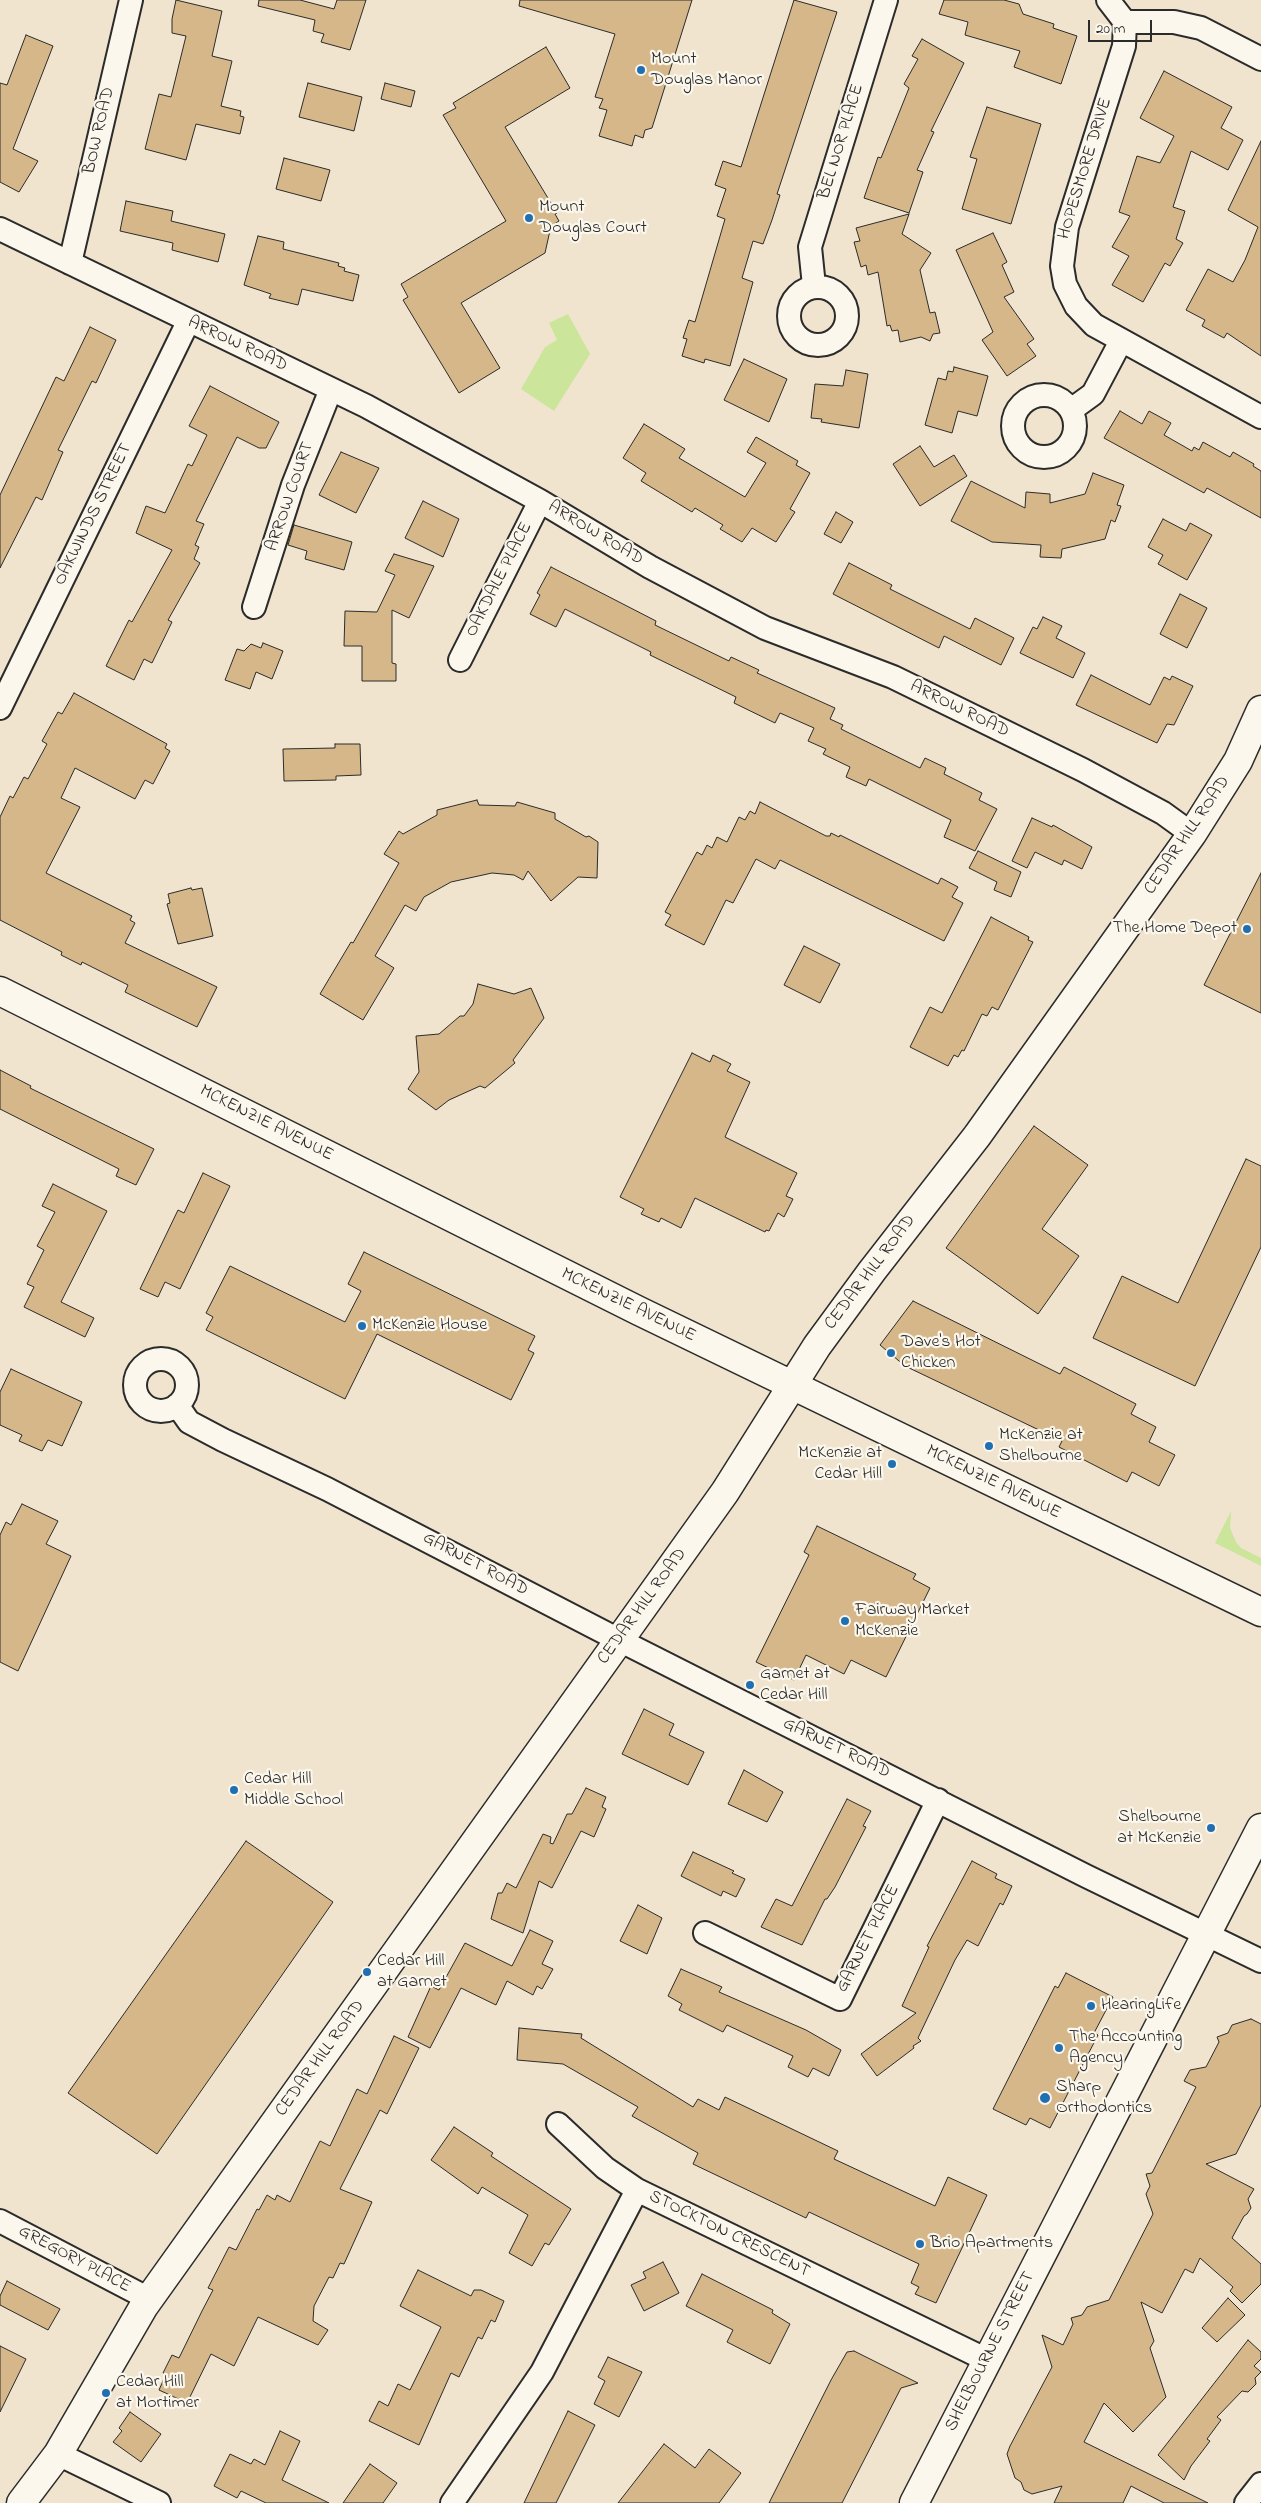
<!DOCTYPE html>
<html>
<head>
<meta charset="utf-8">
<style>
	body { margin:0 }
	#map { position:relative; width:1261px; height:2503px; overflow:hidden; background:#f0e4ce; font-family:"Indie Flower",sans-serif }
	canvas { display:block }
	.scale { position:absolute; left:1088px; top:20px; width:64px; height:22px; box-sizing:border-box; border:2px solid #2b2b2b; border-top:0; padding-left:6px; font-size:15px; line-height:18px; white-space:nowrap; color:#2b2b2b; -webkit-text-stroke:4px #fbf7ec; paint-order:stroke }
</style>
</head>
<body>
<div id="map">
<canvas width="1261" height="2503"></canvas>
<div class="scale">20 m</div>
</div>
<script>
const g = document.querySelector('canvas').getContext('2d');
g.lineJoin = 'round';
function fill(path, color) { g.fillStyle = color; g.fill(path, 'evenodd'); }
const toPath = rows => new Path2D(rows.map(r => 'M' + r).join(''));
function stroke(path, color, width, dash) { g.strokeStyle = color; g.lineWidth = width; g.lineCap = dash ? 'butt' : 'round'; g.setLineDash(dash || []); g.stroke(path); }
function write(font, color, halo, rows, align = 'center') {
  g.font = font + ' "Indie Flower",sans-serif'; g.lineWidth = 4.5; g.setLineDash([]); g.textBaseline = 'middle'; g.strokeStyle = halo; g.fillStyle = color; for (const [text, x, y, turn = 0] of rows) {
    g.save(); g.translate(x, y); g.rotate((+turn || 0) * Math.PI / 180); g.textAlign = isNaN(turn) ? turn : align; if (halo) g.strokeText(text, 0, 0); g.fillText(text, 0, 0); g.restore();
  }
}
const green = toPath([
	[568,314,590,354,554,411,521,389,545,347,557,340,549,323],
	[1231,1511,1230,1528,1236,1542,1241,1548,1261,1558,1261,1566,1215,1543]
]);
const building = toPath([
	[176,0,222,11,212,56,232,61,221,106,241,111,240,116,244,117,240,134,196,124,186,160,145,149,159,94,171,97,186,36,172,33,172,19,176,0],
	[259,0,300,0,334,9,337,0,366,0,350,50,321,42,324,34,313,31,315,20,258,6,259,0],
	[520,0,692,0,652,128,645,130,643,138,635,135,632,146,599,136,607,110,599,108,603,99,595,97,615,34,519,6,520,0],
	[794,0,837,12,777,194,780,195,772,220,763,244,753,241,742,278,753,282,730,366,705,359,704,363,682,356,687,339,683,338,689,320,695,322,725,219,717,216,726,189,715,185,723,161,741,167,794,0],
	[944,0,1004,0,1019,4,1023,14,1054,24,1053,28,1077,36,1061,84,1014,67,1020,51,965,35,968,22,939,14,944,0],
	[26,35,53,46,13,149,38,161,19,192,0,182,0,83,7,85,26,35],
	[922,39,964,63,931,131,934,132,917,170,923,172,909,213,864,198,878,157,881,158,909,88,904,84,918,59,912,56,922,39],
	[546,47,570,88,505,127,557,213,555,214,559,221,551,226,545,253,461,303,500,368,459,393,403,300,408,297,401,284,506,221,443,115,456,108,453,103,546,47],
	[1164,71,1232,107,1221,128,1243,140,1228,170,1191,151,1173,207,1185,211,1176,239,1183,243,1170,266,1165,263,1143,302,1112,285,1129,256,1112,247,1130,216,1119,212,1137,156,1160,163,1174,136,1140,118,1164,71],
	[308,83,362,97,354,131,299,117,308,83],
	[385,83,415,91,411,107,381,99,385,83],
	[987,107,1041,124,1011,224,962,209,977,159,970,157,987,107],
	[1261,141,1261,356,1227,333,1224,338,1202,326,1205,320,1186,310,1208,269,1233,282,1245,260,1258,227,1228,210,1261,141],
	[284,158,330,170,321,201,276,189,284,158],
	[126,201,173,211,171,221,225,234,218,262,172,250,173,243,120,231,126,201],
	[909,214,902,234,931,253,920,270,930,313,935,312,940,333,933,334,930,341,921,337,900,342,898,330,892,331,890,325,887,326,878,272,868,275,866,265,861,267,854,242,860,241,856,228,909,214],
	[993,233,1007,262,1002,265,1014,292,1004,297,1034,339,1027,344,1036,356,1007,376,982,340,993,332,956,250,993,233],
	[258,236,284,242,283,249,339,263,338,266,345,268,344,271,359,275,353,301,302,289,298,305,269,298,271,294,244,285,258,236],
	[90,327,116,340,96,383,92,381,58,450,63,452,42,500,36,497,0,568,0,495,56,377,64,381,90,327],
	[744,359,787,379,769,422,724,400,744,359],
	[954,367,988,376,977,416,958,411,952,433,925,425,938,378,946,380,948,371,953,372,954,367],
	[846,370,868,374,859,428,821,422,822,419,811,418,815,384,843,386,846,370],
	[210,386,279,422,266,448,259,448,237,437,196,521,204,524,195,545,199,547,194,559,200,563,168,620,172,622,152,663,144,659,134,680,106,666,129,620,132,622,172,550,136,533,146,506,165,513,188,464,192,466,207,435,189,426,210,386],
	[1120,411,1142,424,1149,411,1171,423,1164,435,1192,451,1194,447,1199,450,1203,442,1230,457,1233,452,1254,464,1253,466,1261,471,1261,518,1207,488,1204,493,1104,438,1120,411],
	[644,424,685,449,679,458,745,497,766,463,747,452,756,437,798,461,796,465,810,473,790,509,795,512,776,542,752,528,742,542,720,529,723,525,695,508,692,512,641,481,646,473,623,458,644,424],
	[920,446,934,467,954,455,967,476,920,506,893,464,920,446],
	[341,452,379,468,356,513,319,495,341,452],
	[1093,473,1124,485,1117,505,1121,506,1115,522,1111,520,1105,539,1062,549,1061,558,1040,557,1041,545,992,542,951,521,971,481,1025,508,1026,492,1050,494,1050,503,1085,494,1093,473],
	[423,501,459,519,443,557,405,538,423,501],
	[836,512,853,522,841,543,824,534,836,512],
	[1163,519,1186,531,1190,523,1212,535,1187,580,1158,564,1163,555,1148,547,1163,519],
	[294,525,352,542,344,570,305,559,307,551,288,545,294,525],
	[394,554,434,566,409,618,392,610,392,663,396,664,396,681,362,681,362,646,344,646,345,611,377,612,395,575,385,571,394,554],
	[849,563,892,585,890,589,970,629,975,618,1014,638,1001,665,944,636,939,648,833,594,849,563],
	[551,567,656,621,655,625,729,661,731,657,759,670,757,673,835,708,830,719,843,725,841,729,920,768,925,758,946,768,944,774,982,793,979,800,997,809,975,851,944,837,951,820,869,779,866,786,846,777,850,767,823,754,826,749,808,741,814,728,780,713,775,723,734,703,736,697,650,655,651,652,565,609,556,627,530,614,540,595,537,593,551,567],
	[1180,594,1207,608,1187,648,1160,634,1180,594],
	[1043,617,1062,626,1056,638,1085,653,1073,678,1020,653,1033,627,1037,629,1043,617],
	[263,643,283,651,272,679,256,672,250,689,225,680,237,649,244,651,251,644,261,648,263,643],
	[1091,675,1150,705,1164,677,1170,680,1172,676,1193,686,1174,725,1167,724,1157,743,1076,705,1091,675],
	[74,693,167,744,165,748,170,751,153,784,145,780,135,799,75,768,61,798,80,807,46,873,132,916,130,920,135,923,125,943,217,987,197,1027,125,992,128,985,82,962,81,965,61,955,62,952,0,920,0,817,10,796,13,798,24,777,28,779,47,744,42,741,58,712,62,714,74,693],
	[335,744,360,744,361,775,336,776,336,780,284,781,283,749,335,748,335,744],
	[477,800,479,805,515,806,517,802,555,813,555,819,586,837,589,836,598,842,597,878,578,877,551,901,528,871,523,880,514,875,492,873,451,882,424,897,416,911,405,905,375,956,394,968,363,1020,320,994,351,942,353,943,399,863,384,854,399,831,403,834,437,815,437,810,477,800],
	[760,802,826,836,830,836,831,833,839,837,840,835,938,884,941,878,958,887,952,897,963,903,944,941,780,860,775,869,756,859,733,903,726,900,704,945,665,925,671,915,665,912,697,852,702,855,707,845,712,848,717,837,727,842,739,817,745,820,750,811,755,814,760,802],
	[1032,818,1052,827,1053,825,1092,847,1082,869,1064,860,1062,865,1035,852,1027,868,1012,861,1032,818],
	[978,851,1021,872,1011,897,994,890,997,882,969,868,978,851],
	[1261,873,1261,1013,1204,985,1261,873],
	[191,888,192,890,202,888,213,936,178,944,167,904,170,903,168,894,191,888],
	[991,917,1029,937,1028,940,1033,942,998,1010,992,1007,987,1016,982,1014,964,1051,962,1050,958,1057,954,1055,948,1066,910,1047,930,1007,942,1013,991,917],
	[804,946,840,964,820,1003,784,985,804,946],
	[478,984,514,994,531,988,544,1018,513,1060,515,1063,485,1088,480,1086,449,1100,436,1110,408,1089,419,1072,416,1036,439,1034,460,1016,464,1016,473,1004,478,984],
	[692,1053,710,1062,713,1055,731,1064,727,1071,750,1082,725,1137,797,1173,786,1196,793,1199,784,1217,778,1213,769,1231,766,1230,765,1232,695,1198,681,1228,661,1218,659,1222,641,1214,644,1209,620,1197,692,1053],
	[0,1070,31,1086,30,1088,154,1149,136,1185,116,1176,119,1169,0,1109,0,1070],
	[1034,1126,1088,1165,1042,1229,1079,1256,1038,1314,946,1248,1034,1126],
	[1246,1159,1261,1166,1261,1247,1195,1386,1093,1338,1122,1276,1178,1303,1246,1159],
	[203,1173,230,1186,180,1289,165,1282,158,1297,140,1289,178,1210,184,1213,203,1173],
	[53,1184,107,1211,61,1302,94,1318,85,1337,24,1307,34,1287,27,1284,44,1250,37,1246,55,1212,42,1206,53,1184],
	[364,1252,535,1336,528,1350,534,1353,511,1400,377,1334,345,1399,206,1330,213,1317,206,1313,230,1266,345,1322,361,1291,348,1284,364,1252],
	[913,1301,1060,1374,1064,1367,1136,1404,1131,1414,1156,1427,1149,1442,1175,1455,1159,1486,1132,1472,1127,1482,1059,1447,1062,1441,905,1366,880,1345,913,1301],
	[11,1369,82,1402,62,1446,48,1440,42,1451,19,1441,22,1435,0,1425,0,1392,11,1369],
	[22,1504,58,1521,46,1544,71,1556,18,1671,0,1662,0,1535,6,1522,11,1525,22,1504],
	[817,1526,916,1574,913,1579,930,1588,886,1677,851,1660,844,1674,806,1655,794,1680,756,1662,809,1555,804,1552,817,1526],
	[644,1709,674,1724,669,1735,704,1752,688,1785,622,1754,644,1709],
	[744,1770,783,1792,767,1822,728,1804,744,1770],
	[586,1788,606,1797,602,1807,606,1809,594,1837,581,1831,552,1888,539,1881,523,1933,491,1919,498,1893,502,1893,507,1883,516,1888,543,1834,551,1837,550,1843,553,1844,567,1814,572,1814,586,1788],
	[847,1799,871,1811,863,1826,866,1827,835,1887,827,1899,825,1899,802,1945,761,1927,776,1899,792,1906,847,1799],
	[246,1841,333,1902,157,2154,68,2093,246,1841],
	[693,1852,734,1871,732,1873,745,1879,736,1897,723,1891,721,1896,681,1876,693,1852],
	[972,1861,997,1874,995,1878,1012,1886,1003,1905,1000,1903,978,1946,967,1940,955,1960,918,2038,921,2041,913,2046,914,2048,877,2076,861,2054,916,2013,902,2006,929,1947,927,1946,972,1861],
	[638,1905,662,1918,647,1954,620,1941,638,1905],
	[530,1930,553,1941,542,1964,553,1969,542,1989,537,1986,533,1995,507,1981,496,2005,461,1988,430,2048,408,2037,431,1986,439,1990,465,1943,512,1966,530,1930],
	[681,1969,722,1987,719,1992,806,2030,841,2050,829,2076,813,2068,808,2077,788,2067,793,2056,727,2025,723,2032,679,2010,682,2004,668,1996,681,1969],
	[1066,1973,1113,1997,1094,2033,1098,2035,1050,2128,1030,2118,1026,2125,993,2109,1055,1986,1058,1988,1066,1973],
	[1251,2019,1261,2024,1261,2105,1236,2154,1206,2164,1254,2189,1248,2199,1251,2208,1247,2214,1244,2216,1232,2238,1261,2264,1261,2284,1242,2303,1230,2291,1233,2287,1200,2258,1193,2273,1185,2269,1162,2313,1141,2302,1154,2341,1150,2348,1166,2397,1133,2432,1104,2403,1084,2442,1208,2503,1164,2503,1131,2486,1123,2503,1054,2503,1062,2486,1032,2494,1024,2490,1021,2482,1015,2478,1007,2454,1010,2446,1052,2367,1042,2335,1063,2345,1073,2324,1071,2318,1082,2315,1087,2307,1109,2300,1153,2214,1146,2194,1150,2186,1146,2174,1152,2173,1196,2087,1184,2081,1190,2070,1206,2067,1219,2042,1217,2037,1228,2033,1232,2025,1251,2019],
	[519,2028,582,2034,581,2038,693,2107,698,2099,719,2110,725,2097,838,2151,834,2159,935,2206,948,2177,987,2195,936,2303,915,2294,919,2287,911,2283,919,2264,809,2212,806,2218,693,2164,698,2153,632,2116,638,2107,563,2064,517,2060,519,2028],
	[394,2036,419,2048,387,2114,380,2110,340,2189,372,2202,344,2264,340,2263,333,2278,329,2277,314,2306,313,2321,328,2330,318,2345,258,2317,234,2366,211,2354,187,2403,159,2390,166,2374,163,2373,172,2355,179,2358,202,2311,213,2290,208,2288,229,2247,236,2250,257,2209,259,2210,267,2195,275,2200,277,2195,290,2202,320,2141,330,2146,357,2089,367,2094,394,2036],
	[454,2127,493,2153,491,2156,571,2209,549,2245,545,2243,532,2266,509,2253,528,2215,482,2187,478,2194,431,2160,454,2127],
	[663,2262,679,2293,644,2311,631,2285,646,2278,643,2272,663,2262],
	[418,2270,471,2296,474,2290,481,2290,504,2301,495,2322,491,2320,482,2339,478,2337,459,2377,451,2373,419,2445,369,2421,379,2401,388,2406,398,2384,410,2390,441,2327,400,2306,418,2270],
	[702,2274,773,2310,772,2313,790,2324,770,2364,727,2342,733,2330,686,2306,702,2274],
	[7,2281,60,2309,48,2330,0,2305,0,2296,7,2281],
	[1228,2298,1245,2315,1217,2342,1202,2328,1228,2298],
	[1248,2340,1261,2352,1261,2359,1254,2366,1261,2372,1255,2378,1256,2384,1248,2392,1242,2391,1217,2417,1221,2420,1207,2439,1210,2441,1191,2466,1184,2480,1158,2455,1248,2340],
	[0,2346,26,2359,0,2412,0,2346],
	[854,2351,918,2383,901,2388,842,2503,769,2503,831,2380,847,2352,854,2351],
	[608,2357,642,2372,619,2417,594,2404,605,2381,598,2377,608,2357],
	[568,2411,595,2425,556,2503,524,2503,568,2411],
	[130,2412,161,2434,141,2462,113,2442,122,2431,119,2428,130,2412],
	[280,2431,300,2441,282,2480,329,2503,266,2503,241,2491,237,2498,214,2486,230,2454,251,2464,254,2459,265,2465,280,2431],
	[664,2444,695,2468,709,2449,741,2473,719,2503,618,2503,664,2444],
	[370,2464,397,2483,383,2503,343,2503,370,2464]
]);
const street = toPath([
	[1108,0,1125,22,1124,46,1067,227,1062,266,1065,284,1076,306,1094,325,1261,417],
	[1125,22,1174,22,1201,28,1261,59],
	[0,229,366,406,540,501,650,567,765,628,893,677,1083,770,1163,813,1192,834],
	[70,263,131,0],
	[814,286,810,247,886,0],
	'789 316a29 29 0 1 1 58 0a29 29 0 1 1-58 0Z',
	'1013 426a31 31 0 1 1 62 0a31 31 0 1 1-62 0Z',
	[1071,410,1093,394,1121,341],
	[254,607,293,485,331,389],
	[460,660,540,501],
	[0,708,188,322],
	'135 1385a26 26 0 1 1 52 0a26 26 0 1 1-52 0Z',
	[177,1405,189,1422,223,1440,327,1489,619,1640,1086,1876,1261,1961],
	[705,1933,840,1999,938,1800],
	[558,2124,605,2168,637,2190,987,2360],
	[0,2221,149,2299],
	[58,2454,159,2503],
	[452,2503,542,2372,637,2190],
	[1246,2503,1261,2484]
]);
const secondary = toPath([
	[0,991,639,1311,1261,1612],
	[21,2503,58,2454,144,2306,725,1492,817,1346,872,1271,977,1136,1192,834,1238,761,1261,710],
	[914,2503,1261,1828]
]);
const markers = [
	[641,70,5,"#1f6fb2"],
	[529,218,5,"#1f6fb2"],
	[1247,929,5,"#1f6fb2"],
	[362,1326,5,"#1f6fb2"],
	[891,1353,5,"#1f6fb2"],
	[989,1446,5,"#1f6fb2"],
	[892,1464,5,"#1f6fb2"],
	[845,1621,5,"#1f6fb2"],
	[750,1685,5,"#1f6fb2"],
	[234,1790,5,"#1f6fb2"],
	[1211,1828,5,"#1f6fb2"],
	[367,1972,5,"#1f6fb2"],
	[1091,2006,5,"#1f6fb2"],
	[1059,2048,5,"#1f6fb2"],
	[1045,2098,6,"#1f6fb2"],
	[920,2244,5,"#1f6fb2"],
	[106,2393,5,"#1f6fb2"]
];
const poiNames = [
	["Mount",651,60],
	["Douglas Manor",651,81],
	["Mount",539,208],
	["Douglas Court",539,229],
	["The Home Depot",1237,929,"right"],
	["McKenzie House",372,1326],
	["Dave's Hot",901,1343],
	["Chicken",901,1364],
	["McKenzie at",999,1436],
	["Shelbourne",999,1457],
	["McKenzie at",882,1454,"right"],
	["Cedar Hill",882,1475,"right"],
	["Fairway Market",855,1611],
	["McKenzie",855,1632],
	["Garnet at",760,1675],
	["Cedar Hill",760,1696],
	["Cedar Hill",244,1780],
	["Middle School",244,1801],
	["Shelbourne",1201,1818,"right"],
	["at McKenzie",1201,1839,"right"],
	["Cedar Hill",377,1962],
	["at Garnet",377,1983],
	["HearingLife",1101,2006],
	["The Accounting",1069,2038],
	["Agency",1069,2059],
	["Sharp",1056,2088],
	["Orthodontics",1056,2109],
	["Brio Apartments",930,2244],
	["Cedar Hill",116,2383],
	["at Mortimer",116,2404]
];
const streetNames = [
	["BOW ROAD",100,131,-77],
	["BEL NOR PLACE",842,142,-73],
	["HOPESMORE DRIVE",1086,169,-73],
	["ARROW ROAD",237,345,25],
	["ARROW COURT",291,497,-71],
	["OAKWINDS STREET",94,515,-64],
	["ARROW ROAD",595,534,31],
	["OAKDALE PLACE",500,580,-63],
	["ARROW ROAD",959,710,26],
	["CEDAR HILL ROAD",1188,836,-56],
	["MCKENZIE AVENUE",266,1124,27],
	["CEDAR HILL ROAD",871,1273,-53],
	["MCKENZIE AVENUE",628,1306,26],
	["MCKENZIE AVENUE",993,1483,26],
	["GARNET ROAD",475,1565,28],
	["CEDAR HILL ROAD",643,1607,-54],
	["GARNET ROAD",836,1749,26],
	["GARNET PLACE",869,1939,-63],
	["CEDAR HILL ROAD",321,2059,-54],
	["STOCKTON CRESCENT",729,2235,26],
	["GREGORY PLACE",74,2260,28],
	["SHELBOURNE STREET",991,2352,-63]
];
fill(green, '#cbe59b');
fill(building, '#d5b789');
stroke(building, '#2b2b2b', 1);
stroke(street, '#2b2b2b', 26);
stroke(secondary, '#2b2b2b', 31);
stroke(street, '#fbf7ec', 22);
stroke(secondary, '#fbf7ec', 28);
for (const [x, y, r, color] of markers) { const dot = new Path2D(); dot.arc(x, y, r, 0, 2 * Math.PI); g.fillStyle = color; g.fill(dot); stroke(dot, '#fbf7ec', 2); }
write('18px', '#2b2b2b', '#fbf7ec', poiNames, 'left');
write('18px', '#2b2b2b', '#fbf7ec', streetNames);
</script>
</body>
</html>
